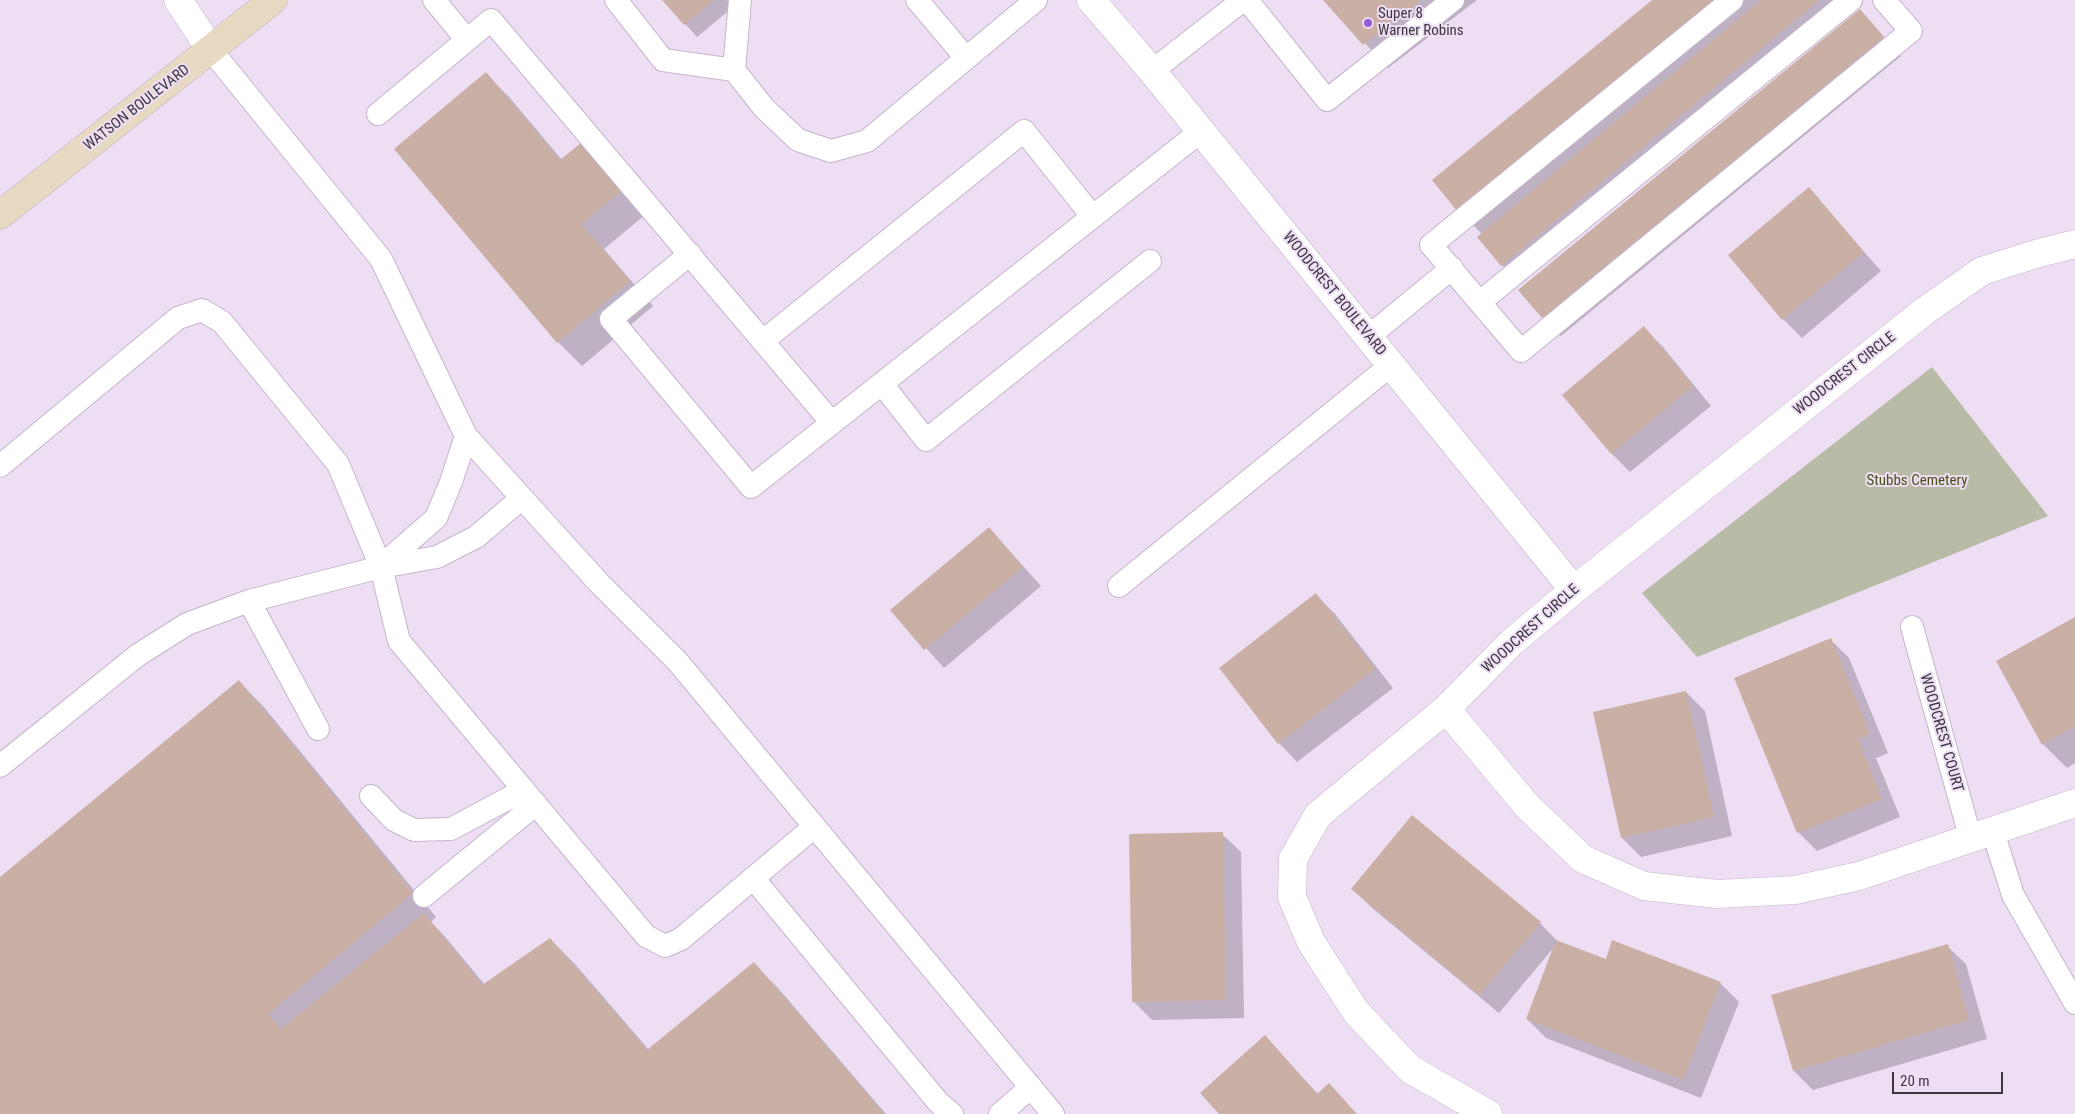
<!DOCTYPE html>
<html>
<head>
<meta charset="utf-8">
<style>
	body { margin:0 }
	#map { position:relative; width:2075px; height:1114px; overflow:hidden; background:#eddef4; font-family:"Roboto Condensed",sans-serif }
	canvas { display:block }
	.scale { position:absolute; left:1892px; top:1072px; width:111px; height:22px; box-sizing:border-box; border:2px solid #3d3740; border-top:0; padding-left:6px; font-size:15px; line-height:18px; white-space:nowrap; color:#3d3740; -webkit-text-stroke:4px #eddef4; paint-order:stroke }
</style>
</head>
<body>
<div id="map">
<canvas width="2075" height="1114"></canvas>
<div class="scale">20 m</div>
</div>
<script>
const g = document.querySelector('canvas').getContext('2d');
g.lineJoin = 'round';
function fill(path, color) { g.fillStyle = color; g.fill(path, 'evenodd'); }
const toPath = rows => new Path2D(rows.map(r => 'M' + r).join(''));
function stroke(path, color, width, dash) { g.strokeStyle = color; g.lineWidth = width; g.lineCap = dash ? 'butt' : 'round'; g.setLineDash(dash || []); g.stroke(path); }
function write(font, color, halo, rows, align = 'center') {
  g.font = font + ' "Roboto Condensed",sans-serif'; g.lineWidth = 4; g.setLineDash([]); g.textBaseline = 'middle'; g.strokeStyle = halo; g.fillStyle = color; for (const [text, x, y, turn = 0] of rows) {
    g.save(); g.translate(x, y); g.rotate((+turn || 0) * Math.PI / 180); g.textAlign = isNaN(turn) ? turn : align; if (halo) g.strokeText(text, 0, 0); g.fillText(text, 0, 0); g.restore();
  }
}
const green = toPath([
	[1932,367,2048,516,1697,657,1642,593]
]);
const shadow = toPath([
	[664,0,727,0,733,7,697,37],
	[1325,0,1477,0,1388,68],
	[1654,0,1855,0,1858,2,1521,284,1502,265,1482,234,1458,210],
	[1860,10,1901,56,1561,336,1542,318],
	[486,74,510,98,562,160,582,144,645,215,604,249,653,306,582,366,558,342],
	[1809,189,1881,271,1802,338,1783,319,1730,255],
	[1644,328,1663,347,1711,406,1630,472,1611,453],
	[989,528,1041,586,944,668,892,610],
	[1316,595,1335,614,1393,688,1297,762,1279,743],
	[2075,619,2075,763,2067,768,2043,744],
	[1830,639,1849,658,1888,753,1876,758,1900,817,1817,851,1798,832],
	[239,682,263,706,436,917,431,922,447,939,485,985,550,939,574,963,649,1050,754,964,778,988,886,1114,0,1114,0,878],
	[1686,692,1705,711,1732,836,1641,857,1622,838,1595,713],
	[1222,834,1241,852,1244,1018,1152,1020,1133,1001],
	[1353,889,1540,923,1559,943,1606,961,1720,983,1739,1002,1701,1098,1546,1038,1527,1019,1555,946,1499,1013,1371,907],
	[1947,946,1966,964,1987,1039,1813,1090,1794,1071,1773,996],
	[1265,1037,1319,1095,1329,1085,1357,1114,1221,1114]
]);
const building = toPath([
	[662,0,714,0,684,25],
	[1323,0,1422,0,1363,45],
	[1652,0,1714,0,1457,211,1432,180],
	[1761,0,1819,0,1501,266,1477,237],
	[1860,9,1884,37,1542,318,1518,290],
	[486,72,560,160,582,142,622,190,581,224,630,281,557,343,394,149],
	[1809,187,1864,252,1782,320,1728,255],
	[1644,326,1693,386,1611,454,1562,395],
	[989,527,1023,567,924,650,890,610],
	[1316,593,1375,669,1278,744,1219,668],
	[2075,617,2075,726,2042,745,1996,661],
	[1831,638,1870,734,1858,739,1882,799,1797,833,1734,678],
	[239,680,413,893,268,1014,281,1029,424,913,482,985,550,938,647,1050,754,962,884,1114,0,1114,0,877],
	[1686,691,1714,817,1621,838,1593,712],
	[1412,815,1541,922,1479,995,1351,889],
	[1223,832,1226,1000,1132,1002,1129,834],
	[1556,940,1606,959,1612,940,1721,982,1683,1080,1526,1019],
	[1948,944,1969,1020,1793,1071,1771,995],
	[1265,1035,1317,1094,1329,1083,1357,1114,1219,1114,1200,1093]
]);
const service = toPath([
	[434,0,467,40],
	[616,0,663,60,734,70,764,108,798,140,831,151,867,141,1036,0],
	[917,0,966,58],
	[1247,0,1327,100,1453,0],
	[1732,0,1431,245,1521,351,1911,31,1884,0],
	[211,50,381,259,466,436,599,583,678,662,1053,1114],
	[734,70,740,0],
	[1152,71,1243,0],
	[378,114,491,20,832,423],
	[690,254,611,319,751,487,1201,131],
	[1480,302,1851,0],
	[1368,337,1452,268],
	[763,341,1024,131,1093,217],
	[882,384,926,440,1150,261],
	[0,466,178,318,202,310,222,322,338,464,381,567,399,641,646,936,665,946,681,939,814,827],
	[381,566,436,518,451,482,466,436],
	[1119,586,1391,365],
	[249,601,318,729],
	[1912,627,1971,840],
	[0,766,138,655,187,624,249,601,381,567,437,557,476,537,522,498],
	[371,796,394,820,414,830,451,829,524,790],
	[1993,832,2013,895,2075,1003],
	[753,878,938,1102,952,1114],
	[424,896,536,804],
	[1000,1114,1031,1087]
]);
const minor = toPath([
	[1091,0,1152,71,1574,590],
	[1446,709,1528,807,1583,859,1644,886,1717,894,1795,890,1859,876,2075,803],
	[1488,1114,1410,1069,1356,1012,1311,942,1292,897,1293,859,1318,815,1446,709,1512,642,1574,590,1926,310,1982,271,2039,253,2075,244]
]);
const tertiary = toPath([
	[178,0,211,50]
]);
const secondary = toPath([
	[0,215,273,0]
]);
const markers = [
	[1368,23,5,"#905dd6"]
];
const poiNames = [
	["Super 8",1378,14],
	["Warner Robins",1378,31]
];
const streetNames = [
	["WATSON BOULEVARD",137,108,-38],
	["WOODCREST BOULEVARD",1334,294,51],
	["WOODCREST CIRCLE",1845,374,-38],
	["WOODCREST CIRCLE",1531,629,-42],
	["WOODCREST COURT",1941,733,74]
];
const parkNames = [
	["Stubbs Cemetery",1917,481]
];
fill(green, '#b8bba5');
fill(shadow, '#0003');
fill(building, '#caafa5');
stroke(service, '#c4b5cb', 24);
stroke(minor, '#c4b5cb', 29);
stroke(tertiary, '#c4b5cb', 29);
stroke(secondary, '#c4b5cb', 29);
stroke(service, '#fff', 22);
stroke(minor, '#fff', 28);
stroke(tertiary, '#fff', 28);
stroke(secondary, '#e8d9c2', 28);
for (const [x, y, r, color] of markers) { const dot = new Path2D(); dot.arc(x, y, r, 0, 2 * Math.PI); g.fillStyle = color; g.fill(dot); stroke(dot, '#eddef4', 2); }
write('15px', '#3d3740', '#eddef4', poiNames, 'left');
write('15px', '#3d3740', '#eddef4', streetNames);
write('15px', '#4c5119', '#eddef4', parkNames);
</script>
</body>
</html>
